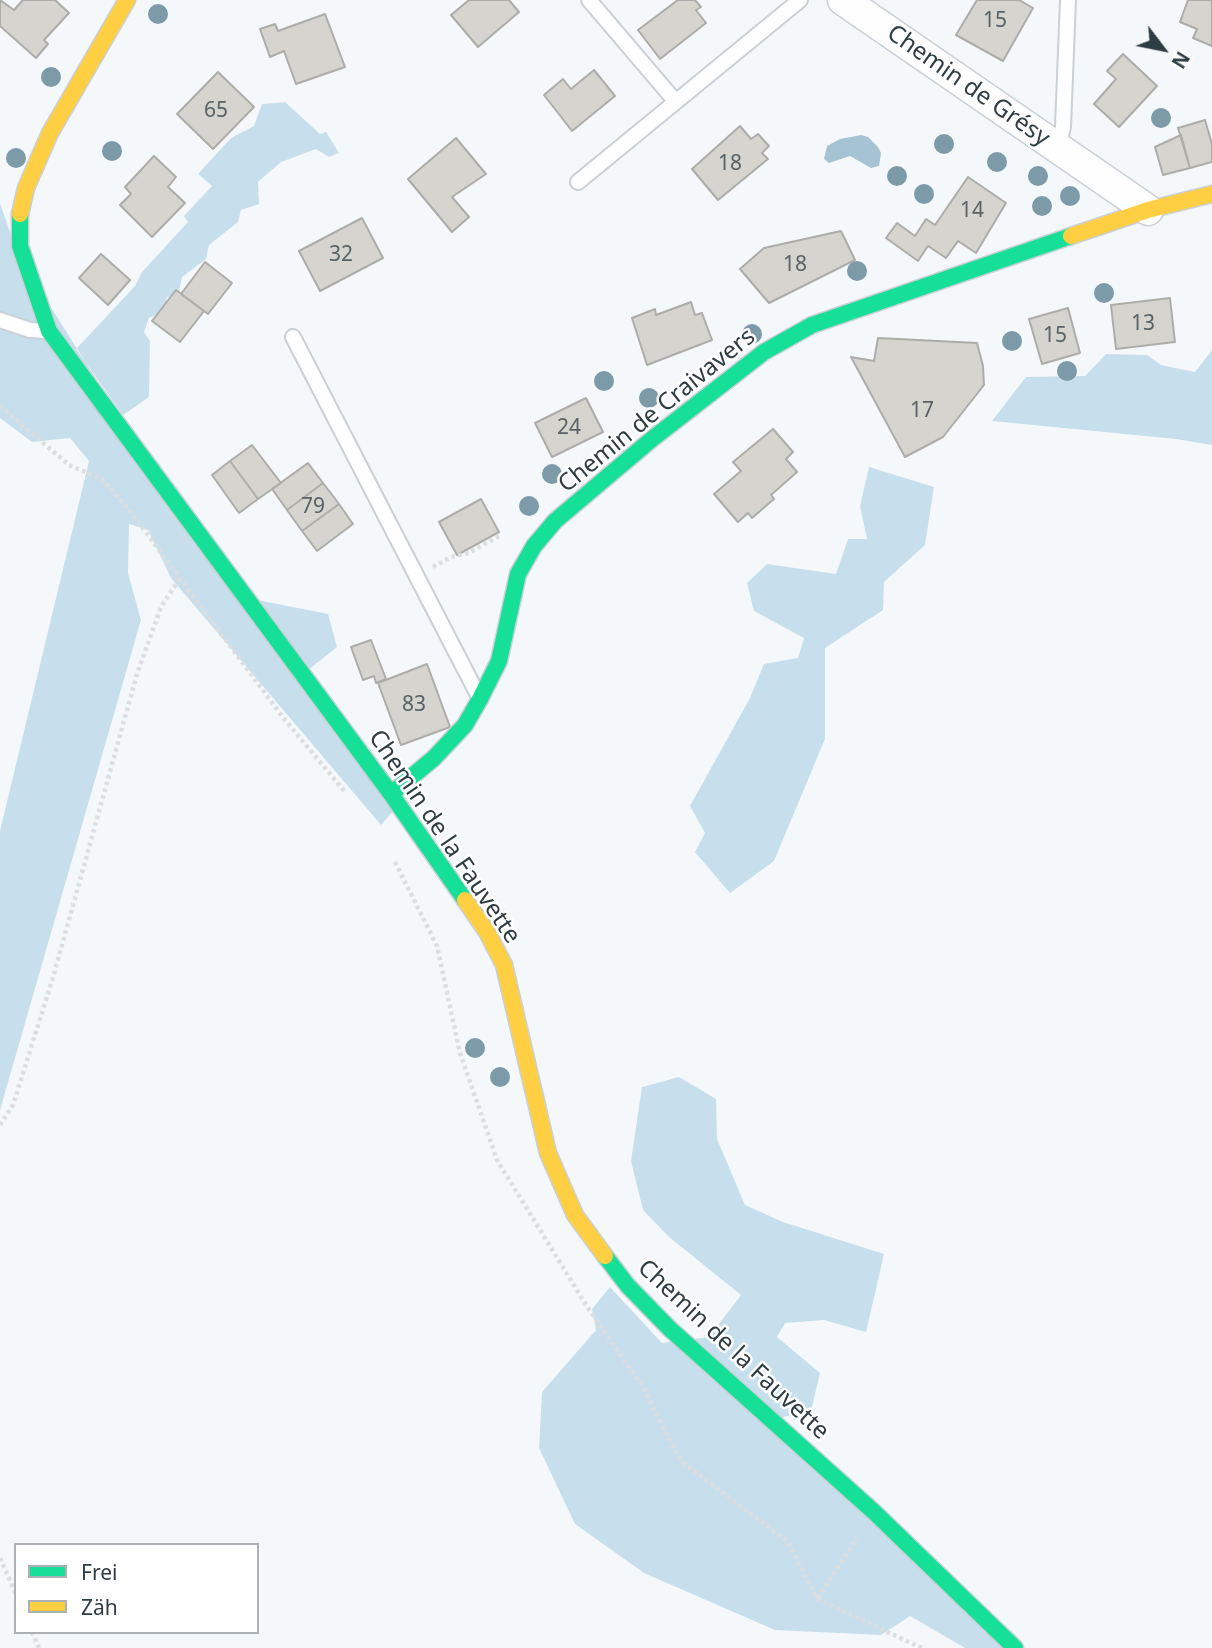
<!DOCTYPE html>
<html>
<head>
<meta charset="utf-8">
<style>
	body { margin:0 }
	#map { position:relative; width:1212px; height:1648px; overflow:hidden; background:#f5f8fb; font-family:"Noto Sans",sans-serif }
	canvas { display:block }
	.legend { position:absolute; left:14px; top:1543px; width:245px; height:91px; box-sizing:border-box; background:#fff; border:2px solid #abb1b4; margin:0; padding:9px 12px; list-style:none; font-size:21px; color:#2e3c44 }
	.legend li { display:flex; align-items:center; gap:14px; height:35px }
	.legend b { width:35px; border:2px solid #abb1b4 }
	.north { position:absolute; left:1128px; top:14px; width:70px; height:70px; -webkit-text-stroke:5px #fff; paint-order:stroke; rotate:122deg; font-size:19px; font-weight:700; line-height:28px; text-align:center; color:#2e3c44 }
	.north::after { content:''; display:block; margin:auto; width:24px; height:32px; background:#2e3c44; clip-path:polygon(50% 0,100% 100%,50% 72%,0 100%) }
</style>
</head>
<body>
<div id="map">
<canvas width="1212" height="1648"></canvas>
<ul class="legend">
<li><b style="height:9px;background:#16e098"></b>Frei</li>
<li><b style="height:9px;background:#ffcf43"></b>Zäh</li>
</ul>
<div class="north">N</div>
</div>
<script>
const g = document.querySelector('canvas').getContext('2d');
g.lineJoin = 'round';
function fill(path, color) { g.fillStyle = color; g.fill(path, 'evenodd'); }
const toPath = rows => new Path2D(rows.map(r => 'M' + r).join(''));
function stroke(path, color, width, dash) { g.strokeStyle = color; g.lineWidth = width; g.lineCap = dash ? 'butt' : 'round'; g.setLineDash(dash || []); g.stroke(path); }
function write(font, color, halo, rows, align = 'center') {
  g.font = font + ' "Noto Sans",sans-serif'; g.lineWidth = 5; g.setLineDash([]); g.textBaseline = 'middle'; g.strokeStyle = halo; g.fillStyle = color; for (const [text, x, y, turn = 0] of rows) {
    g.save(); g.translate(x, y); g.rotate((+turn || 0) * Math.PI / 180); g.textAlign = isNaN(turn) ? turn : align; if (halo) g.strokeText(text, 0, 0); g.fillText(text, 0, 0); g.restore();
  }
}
const forest = toPath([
	[285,102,320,134,326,132,339,153,329,157,316,149,281,162,258,182,259,204,241,210,238,222,209,245,206,259,182,277,178,296,167,297,164,311,149,318,144,332,150,341,149,397,123,415,76,349,135,286,142,272,188,222,184,216,212,186,198,174,231,138,254,126,262,104],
	[0,203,18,255,232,595,328,614,337,647,297,679,395,809,381,825,171,578,148,530,129,524,128,573,141,620,0,1110,0,831,89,461,70,438,32,442,0,418],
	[1212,350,1212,445,1176,439,992,421,1026,377,1085,376,1106,354,1147,355,1161,365,1195,372],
	[869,467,934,487,925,545,884,582,883,610,825,648,825,739,774,861,730,893,695,852,705,833,690,806,750,698,764,664,798,658,804,638,754,611,747,583,767,564,836,574,848,539,867,539,860,506],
	[679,1077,716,1099,717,1139,745,1205,783,1222,884,1254,866,1332,824,1320,785,1323,777,1337,820,1373,811,1411,773,1419,1004,1648,965,1648,910,1616,881,1635,775,1630,644,1573,575,1524,539,1448,542,1392,596,1330,592,1309,610,1287,662,1343,709,1337,741,1295,669,1237,643,1210,631,1161,642,1087]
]);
const water = toPath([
	[861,135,868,137,878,147,881,153,879,166,871,168,850,156,829,163,824,159,827,146,840,139]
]);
const building = toPath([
	[0,0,14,10,23,0,55,0,69,13,44,40,48,44,36,58,0,26,0,0],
	[469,0,509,0,519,12,478,47,451,15,469,0],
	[678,0,695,0,701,7,696,10,706,23,660,59,638,30,678,0],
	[977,0,1019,0,1033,8,1003,61,956,35,977,0],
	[1188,0,1212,0,1212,46,1193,38,1197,29,1180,22,1188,0],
	[325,14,345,67,296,84,284,51,270,57,260,29,275,24,278,31,325,14],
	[1123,54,1157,86,1119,127,1094,104,1116,79,1107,71,1123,54],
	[594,70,615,96,572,131,544,95,563,79,571,89,594,70],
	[218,72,254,107,213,149,177,114,218,72],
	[1205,120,1212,144,1212,162,1190,168,1178,128,1205,120],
	[740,126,751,139,758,134,769,146,762,153,768,159,718,200,692,169,740,126],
	[1181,135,1190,168,1163,175,1155,147,1181,135],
	[456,138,486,174,452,197,469,217,452,232,408,179,456,138],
	[154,156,176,177,168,187,185,203,152,237,120,205,131,194,125,187,154,156],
	[968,177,1006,203,976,253,958,241,946,258,928,246,918,261,886,238,897,223,915,236,926,219,935,225,968,177],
	[362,218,383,258,320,291,299,251,362,218],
	[841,231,855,260,769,303,740,269,764,248,841,231],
	[101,254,130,280,108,305,79,278,101,254],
	[205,262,232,283,208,314,181,294,205,262],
	[176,290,204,311,180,342,152,321,176,290],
	[1170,298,1175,342,1116,349,1111,305,1170,298],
	[691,302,695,315,702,313,712,340,647,365,632,318,655,309,656,315,691,302],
	[1068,308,1080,353,1042,364,1029,319,1068,308],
	[878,338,977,343,983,366,984,385,943,437,905,457,851,357,874,361,878,338],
	[586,398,603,432,552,457,535,423,586,398],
	[773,429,793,452,786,459,797,472,771,495,774,499,752,518,748,513,738,522,714,494,741,471,733,462,773,429],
	[252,445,281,483,258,499,230,461,252,445],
	[230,461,258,499,239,513,212,475,230,461],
	[308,463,323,483,287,510,272,489,308,463],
	[323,483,339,504,302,531,287,510,323,483],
	[481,499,499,532,457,555,439,522,481,499],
	[339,504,353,524,317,551,302,531,339,504],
	[371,640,386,679,376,683,374,676,363,680,351,647,371,640],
	[427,664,450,727,401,745,378,683,427,664]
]);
const path = toPath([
	[0,406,69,465,102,479,130,511,285,720,346,793],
	[433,567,451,557,469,553,499,536],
	[395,862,437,946,460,1053,497,1160,588,1308,641,1384,681,1461,788,1542,817,1599,922,1648],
	[0,1125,13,1105,52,981,137,674,161,607,180,578],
	[0,1558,16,1594],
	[818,1598,857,1538],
	[32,1632,39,1648]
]);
const lane = toPath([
	[589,0,676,102],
	[1058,148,1063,127,1068,0],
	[578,182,800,0],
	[0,320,30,330,47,331],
	[293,337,478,695]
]);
const street = toPath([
	[843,0,1148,210]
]);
const fast = toPath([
	[20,214,20,246,49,331,391,794,465,900],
	[391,794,434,758,465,725,480,699,499,661,518,574,534,546,555,521,652,439,764,352,812,325,1071,236],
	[605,1256,628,1286,670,1329,874,1512,1015,1648]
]);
const slow = toPath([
	[20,214,26,188,50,133,127,0],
	[1071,236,1148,210,1212,194],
	[465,900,487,932,504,965,548,1153,575,1215,605,1256]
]);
const trees = [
	[158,14],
	[51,77],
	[1161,118],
	[944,144],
	[112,151],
	[16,158],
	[997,162],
	[897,176],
	[1038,176],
	[924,194],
	[1070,196],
	[1042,206],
	[857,271],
	[1104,293],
	[752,334],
	[1012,341],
	[1067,371],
	[604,381],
	[649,398],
	[552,474],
	[529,506],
	[475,1048],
	[500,1077]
];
const numberNames = [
	["15",995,21],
	["65",216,111],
	["18",730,164],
	["14",972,211],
	["32",341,255],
	["18",795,265],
	["13",1143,324],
	["15",1055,336],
	["17",922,411],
	["24",569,428],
	["79",313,507],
	["83",414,705]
];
const streetNames = [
	["Chemin de Grésy",968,86,35],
	["Chemin de Craivavers",657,411,-39],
	["Chemin de la Fauvette",444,837,56],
	["Chemin de la Fauvette",733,1350,43]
];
fill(forest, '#c7dfed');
fill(water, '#a5c3d3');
fill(building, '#d5d4cf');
stroke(building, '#adaca8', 2);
stroke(lane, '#c9d0d6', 18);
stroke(street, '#c9d0d6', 33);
stroke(fast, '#c9d0d6', 19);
stroke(slow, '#c9d0d6', 19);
stroke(path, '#dcddde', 4.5, [3.5, 3.5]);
stroke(lane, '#fefefe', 14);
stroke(street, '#fefefe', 30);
stroke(fast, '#16e098', 16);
stroke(slow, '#ffcf43', 16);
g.fillStyle = '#7d9aa9';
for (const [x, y] of trees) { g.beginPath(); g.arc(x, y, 10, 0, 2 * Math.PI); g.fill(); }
write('21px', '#586267', null, numberNames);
write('24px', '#2e3c44', '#fff', streetNames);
</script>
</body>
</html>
